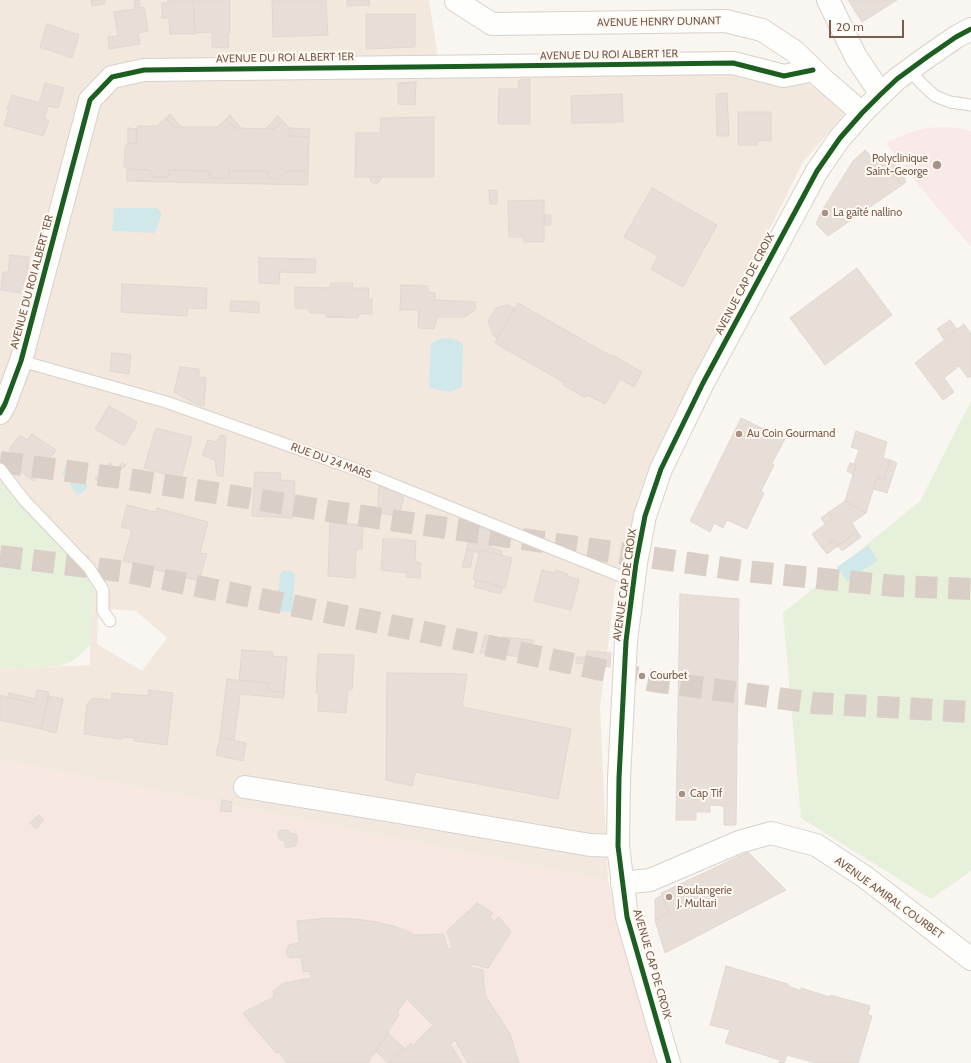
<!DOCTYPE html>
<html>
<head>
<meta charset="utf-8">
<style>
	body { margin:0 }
	#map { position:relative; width:971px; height:1063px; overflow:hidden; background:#f9f5f0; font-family:Cabin,sans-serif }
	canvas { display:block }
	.scale { position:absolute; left:829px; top:20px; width:75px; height:18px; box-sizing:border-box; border:2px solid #7a5c4d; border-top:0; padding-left:5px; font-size:12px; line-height:14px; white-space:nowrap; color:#7a5c4d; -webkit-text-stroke:3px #fffaf3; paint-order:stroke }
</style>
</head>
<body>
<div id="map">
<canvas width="971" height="1063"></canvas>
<div class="scale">20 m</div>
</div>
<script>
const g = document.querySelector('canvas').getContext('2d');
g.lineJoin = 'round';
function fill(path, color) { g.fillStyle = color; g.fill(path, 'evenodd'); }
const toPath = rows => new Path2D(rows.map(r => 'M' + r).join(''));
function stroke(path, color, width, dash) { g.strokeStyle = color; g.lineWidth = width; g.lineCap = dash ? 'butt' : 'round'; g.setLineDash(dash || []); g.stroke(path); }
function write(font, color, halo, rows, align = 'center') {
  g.font = font + ' Cabin,sans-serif'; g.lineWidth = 4; g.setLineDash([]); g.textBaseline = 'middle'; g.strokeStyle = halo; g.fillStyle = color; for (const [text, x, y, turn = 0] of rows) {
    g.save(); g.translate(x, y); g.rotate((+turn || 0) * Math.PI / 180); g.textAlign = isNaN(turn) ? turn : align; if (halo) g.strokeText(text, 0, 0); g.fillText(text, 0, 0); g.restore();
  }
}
const residential = toPath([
	[0,0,429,0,438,57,757,59,819,84,845,113,803,162,642,486,615,589,600,708,608,881,0,760,0,669,90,665,90,645,96,571,0,468],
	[113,609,136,611,167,638,142,671,97,644,98,614]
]);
const commercial = toPath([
	[0,760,608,881,656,1063,0,1063]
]);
const medical = toPath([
	[945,127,959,128,971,131,971,247,920,187,886,143,909,133,926,128]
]);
const green = toPath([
	[971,401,971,871,931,899,801,818,783,613,920,501],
	[0,468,3,468,96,570,90,645,74,660,60,666,0,669]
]);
const water = toPath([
	[114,208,156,208,162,213,155,233,112,231],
	[448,338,457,340,463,344,462,387,450,392,438,390,429,387,431,344,439,339],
	[69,465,77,474,85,480,87,484,87,487,84,491,78,495,72,489,71,484,67,480,62,474,65,467],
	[868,546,878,560,847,581,837,567],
	[283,571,292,571,295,575,292,612,273,611,275,593,279,588,280,574]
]);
const building = toPath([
	[91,0,105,0,105,4,92,6,91,0],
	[134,0,139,0,140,8,144,7,148,31,138,33,140,44,109,49,108,37,118,36,114,12,135,9,134,0],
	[168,0,193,0,195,34,170,34,169,18,162,18,162,3,168,3,168,0],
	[193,0,230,0,230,33,228,33,229,48,212,47,212,32,195,33,193,0],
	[272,0,326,0,328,35,273,37,272,0],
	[347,0,369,0,370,5,347,6,347,0],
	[848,0,897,0,862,22,848,0],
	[366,14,415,14,415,47,366,49,366,14],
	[47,24,79,35,72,58,40,47,47,24],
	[530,79,530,124,498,124,499,89,518,89,519,80,530,79],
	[416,82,415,105,398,104,398,83,416,82],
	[45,83,64,88,58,108,48,106,44,119,49,121,43,136,4,125,9,110,7,109,12,95,39,103,45,83],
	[727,93,729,136,717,136,716,94,727,93],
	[622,94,623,122,572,123,571,96,622,94],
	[738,112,771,112,771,140,757,141,757,145,738,145,738,112],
	[170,114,181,127,173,127,166,118,170,114],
	[230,115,241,128,235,128,226,119,230,115],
	[278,116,283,121,274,129,266,128,278,116],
	[434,117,434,177,355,177,356,133,380,133,381,118,434,117],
	[166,118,173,127,217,127,226,119,235,128,274,129,283,121,289,128,290,136,309,137,308,171,287,171,279,179,268,178,268,171,229,171,229,178,212,178,208,171,169,170,168,177,154,177,149,170,127,169,124,166,125,147,128,143,136,144,137,134,136,129,139,126,157,126,166,118],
	[128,128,136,129,137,134,136,144,128,143,128,128],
	[289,128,310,129,309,137,290,136,289,128],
	[865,150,889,175,892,173,902,185,828,236,816,224,821,212,853,161,865,150],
	[889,158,904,177,906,182,902,185,892,173,889,175,880,165,889,158],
	[127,169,149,170,154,177,168,177,169,170,208,171,212,178,229,178,229,171,268,171,268,178,279,179,287,171,308,171,308,185,127,181,127,169],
	[377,176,382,177,379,182,376,184,371,182,370,177,377,176],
	[652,188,717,225,683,287,651,269,658,256,624,237,652,188],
	[489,190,497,190,497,204,490,204,489,190],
	[544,200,544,242,524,242,524,237,509,237,508,201,544,200],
	[544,215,551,215,551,225,544,225,544,215],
	[10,255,29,257,27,273,20,293,1,290,3,272,8,272,10,255],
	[259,258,316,259,315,273,280,272,279,284,259,283,259,258],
	[857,268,892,315,825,365,790,318,857,268],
	[331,283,353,283,352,288,369,288,368,299,372,299,372,314,359,314,358,318,326,317,326,314,322,313,310,313,309,309,295,308,295,287,330,288,331,283],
	[122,284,207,288,206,309,188,308,187,316,121,312,122,284],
	[401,285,428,286,428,292,435,293,435,300,476,302,475,310,464,317,437,317,434,329,418,328,419,310,400,310,401,285],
	[231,301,259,302,259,313,230,311,231,301],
	[518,303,611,356,612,355,642,372,634,387,620,379,605,404,587,395,586,397,582,396,563,385,565,383,495,343,497,338,518,303],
	[507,305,515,309,497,338,493,335,488,321,496,308,507,305],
	[950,320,957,329,944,339,937,329,950,320],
	[964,324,971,334,971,376,968,378,959,366,944,378,954,392,943,400,915,363,964,324],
	[112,353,131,355,129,374,110,371,112,353],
	[180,367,199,369,199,377,206,378,204,406,196,404,174,392,180,367],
	[109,406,137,422,135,428,124,446,95,429,109,406],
	[741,418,785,439,772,463,774,465,761,491,764,493,747,529,727,520,723,528,714,523,710,532,690,521,741,418],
	[156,428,192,437,181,479,144,468,156,428],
	[856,431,887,442,883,458,890,460,884,480,877,477,866,513,845,501,856,465,854,464,859,450,851,447,856,431],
	[32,434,56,450,34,481,7,462,14,453,9,450,20,435,27,440,32,434],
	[220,435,226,436,223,477,217,475,215,460,202,455,208,440,217,442,220,435],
	[890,460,897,463,887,493,873,489,877,477,884,480,890,460],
	[110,463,119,472,103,487,95,478,110,463],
	[122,463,126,465,119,472,116,469,122,463],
	[850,463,856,465,854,475,847,471,850,463],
	[255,472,281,473,280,480,295,481,293,518,252,516,255,472],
	[379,486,404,497,398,517,377,512,379,486],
	[845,501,866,513,852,523,857,531,838,546,834,540,822,548,812,534,833,518,829,512,845,501],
	[127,505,155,512,157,508,208,522,200,553,207,554,199,581,123,561,132,530,121,527,127,505],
	[829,512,833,518,825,524,821,518,829,512],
	[330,522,363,525,362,549,356,549,355,578,328,576,330,522],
	[473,524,494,533,489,552,480,550,480,553,467,549,473,524],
	[857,531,861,537,842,551,838,546,857,531],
	[383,539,399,539,416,541,415,562,421,563,420,578,406,577,406,573,381,570,383,539],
	[834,540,838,546,827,554,822,548,834,540],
	[492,548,502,551,501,555,491,552,492,548],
	[467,549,474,551,470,568,462,567,467,549],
	[480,550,512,558,505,588,473,579,480,550],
	[542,570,555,573,556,570,568,574,567,576,579,580,571,610,534,601,542,570],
	[476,580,503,587,501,594,474,587,476,580],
	[680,594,739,599,736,825,724,825,724,806,710,805,710,812,696,812,696,820,676,820,680,594],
	[485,635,501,638,497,654,496,653,480,653,485,635],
	[503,637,533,640,532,658,497,654,501,638,503,637],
	[242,650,273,652,272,656,287,657,284,693,268,690,268,683,239,680,242,650],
	[587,651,611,653,610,667,576,663,576,657,586,657,587,651],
	[318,654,354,655,352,690,348,690,346,713,318,711,319,693,316,693,318,654],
	[387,673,467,674,462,707,571,729,558,799,415,772,412,786,386,780,387,673],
	[227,679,268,683,268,690,284,693,283,698,240,694,234,741,220,737,227,679],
	[37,690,49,692,41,729,0,720,0,695,34,703,37,690],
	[149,690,173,693,167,745,135,741,133,738,122,737,121,739,84,734,87,704,93,698,111,700,112,693,148,696,149,690],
	[9,693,35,699,34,703,8,697,9,693],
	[49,696,63,699,56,733,41,729,49,696],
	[220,737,246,743,243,761,216,755,220,737],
	[222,800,232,802,231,812,220,811,222,800],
	[39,815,44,820,36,829,30,823,39,815],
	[282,830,286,830,289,831,291,834,296,834,297,837,297,844,295,846,289,847,288,848,285,847,285,841,281,840,278,838,278,832,282,830],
	[748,852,786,890,665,953,655,920,669,913,661,893,748,852],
	[662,895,669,913,655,920,655,899,662,895],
	[477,903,493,913,490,917,494,921,499,917,511,932,488,968,472,964,471,967,483,970,484,986,486,997,509,1032,512,1040,519,1063,468,1063,455,1040,450,1044,462,1063,389,1063,411,1043,413,1045,433,1025,407,999,397,1012,399,1015,368,1063,287,1063,279,1052,276,1053,244,1015,244,1012,274,997,273,991,278,987,285,983,311,978,310,971,303,972,301,957,290,958,287,955,286,951,289,945,299,943,297,921,326,918,355,919,377,922,393,926,407,931,415,935,443,934,448,949,449,949,452,948,452,947,447,931,477,903],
	[726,966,788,984,788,986,801,991,801,988,830,997,831,995,870,1006,868,1015,872,1016,858,1063,816,1063,787,1055,784,1063,779,1063,780,1060,725,1043,730,1030,710,1025,726,966],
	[388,1033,404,1048,388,1063,376,1051,388,1033]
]);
const highwayTunnel = toPath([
	[0,462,128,479,335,512,745,571,895,586,971,589],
	[0,556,127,572,410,629,653,681,814,703,971,712]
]);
const lane = toPath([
	[909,70,922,84,935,96,950,102,971,105],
	[21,361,166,402,355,469,504,529,548,547,633,581],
	[0,469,25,501,89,568,103,590,103,611,110,621]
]);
const street = toPath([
	[828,0,856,57,881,94],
	[0,413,5,404,21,361,90,100,112,77,144,70,500,66,733,63,784,76,813,70],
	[245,787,398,812,590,845,618,846],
	[622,883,650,880,739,842,771,833,816,845,865,877,971,959]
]);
const secondary = toPath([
	[456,0,456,1,492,24,726,21,762,30,794,51,825,81,862,113],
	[669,1063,627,917,618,846,619,778,626,641,636,563,645,516,661,469,703,383,817,171,840,138,862,113,881,94,897,79,927,57,956,37,971,29]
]);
const cycleway = toPath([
	[0,413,5,404,21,361,90,100,112,77,144,70,500,66,733,63,784,76,813,70],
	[669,1063,627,917,618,846,619,778,626,641,636,563,645,516,661,469,703,383,817,171,840,138,862,113,881,94,897,79,927,57,956,37,971,29]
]);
const markers = [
	[937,165,5,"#a69286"],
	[825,213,4,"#a69286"],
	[739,434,4,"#a69286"],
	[642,676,4,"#a69286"],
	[682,794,4,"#a69286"],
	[669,897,4,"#a69286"]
];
const streetNames = [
	["AVENUE HENRY DUNANT",659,22,-1],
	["AVENUE DU ROI ALBERT 1ER",609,55,-1],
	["AVENUE DU ROI ALBERT 1ER",285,58,-1],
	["AVENUE DU ROI ALBERT 1ER",32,282,-75],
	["AVENUE CAP DE CROIX",745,284,-62],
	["RUE DU 24 MARS",331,461,20],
	["AVENUE CAP DE CROIX",625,585,-82],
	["AVENUE AMIRAL COURBET",889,898,36],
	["AVENUE CAP DE CROIX",652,964,74]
];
const poiNames = [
	["Polyclinique",928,159,"right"],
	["Saint-George",928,172,"right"],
	["La gaîté nallino",833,213],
	["Au Coin Gourmand",747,434],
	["Courbet",650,676],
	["Cap Tif",690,794],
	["Boulangerie",677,891],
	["J. Multari",677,904]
];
fill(residential, '#f2e8de');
fill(commercial, '#f6e8e1');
fill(medical, '#fae9e9');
fill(green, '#e7f0db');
fill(water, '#d0e8ea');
fill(building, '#e6ded7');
stroke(building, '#e2d8d2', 1);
stroke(highwayTunnel, '#d9cfc7', 22, [22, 11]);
stroke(lane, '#d7d1cb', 13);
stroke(street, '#d7d1cb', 24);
stroke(secondary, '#d9d2cb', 24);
stroke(lane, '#fefefd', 11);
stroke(street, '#fefefd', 22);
stroke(secondary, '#fefefd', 22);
stroke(cycleway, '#1b5e20', 5);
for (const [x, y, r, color] of markers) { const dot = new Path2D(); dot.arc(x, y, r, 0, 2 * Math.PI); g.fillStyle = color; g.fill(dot); stroke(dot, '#fffaf3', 1.5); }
write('11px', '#7a5c4d', '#fffaf3', streetNames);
write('11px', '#7a5c4d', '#fffaf3', poiNames, 'left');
</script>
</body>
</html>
